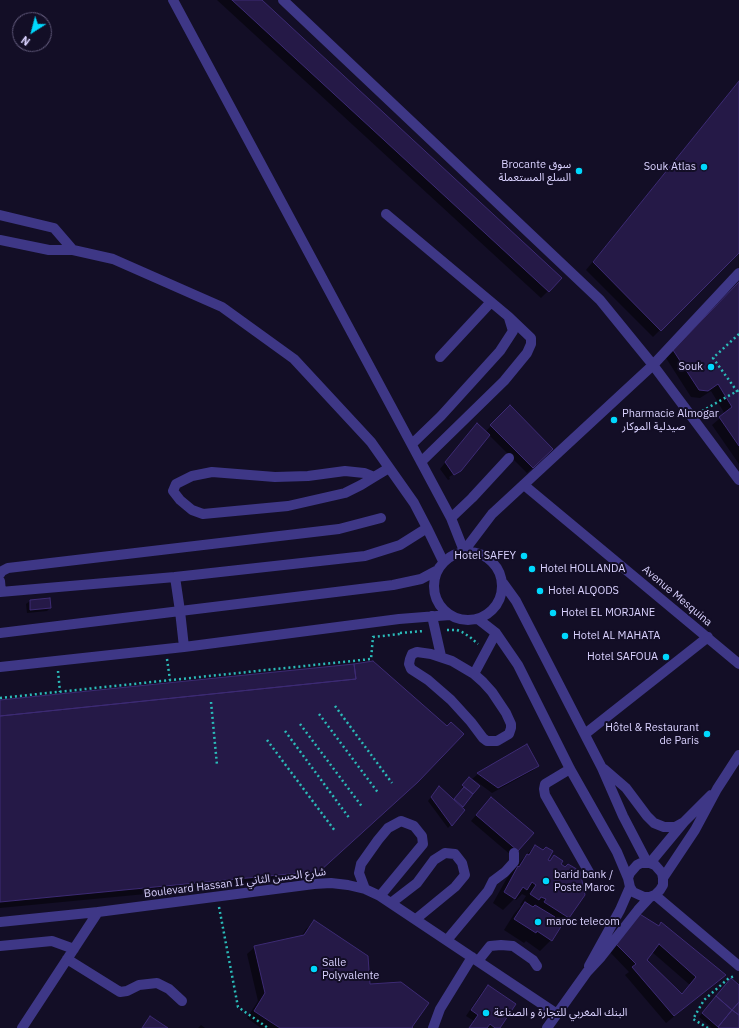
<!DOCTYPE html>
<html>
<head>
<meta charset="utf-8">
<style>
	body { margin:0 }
	#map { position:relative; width:739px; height:1028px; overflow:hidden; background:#130e26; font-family:"IBM Plex Sans",sans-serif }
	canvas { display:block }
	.north { position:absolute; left:12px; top:12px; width:40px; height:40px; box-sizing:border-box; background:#130e26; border:1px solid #635c7d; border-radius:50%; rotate:216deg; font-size:11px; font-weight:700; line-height:16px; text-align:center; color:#dad2ff }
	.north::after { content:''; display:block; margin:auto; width:14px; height:18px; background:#00d8fd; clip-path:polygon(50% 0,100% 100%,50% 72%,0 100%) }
</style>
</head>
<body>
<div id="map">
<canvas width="739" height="1028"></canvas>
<div class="north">N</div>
</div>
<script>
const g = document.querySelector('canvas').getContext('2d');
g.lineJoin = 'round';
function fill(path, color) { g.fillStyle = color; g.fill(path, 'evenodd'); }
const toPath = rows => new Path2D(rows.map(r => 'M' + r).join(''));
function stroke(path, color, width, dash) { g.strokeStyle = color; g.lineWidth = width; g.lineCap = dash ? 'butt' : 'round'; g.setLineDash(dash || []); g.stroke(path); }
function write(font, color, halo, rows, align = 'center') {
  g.font = font + ' "IBM Plex Sans","Noto Sans Arabic",sans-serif'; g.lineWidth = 4; g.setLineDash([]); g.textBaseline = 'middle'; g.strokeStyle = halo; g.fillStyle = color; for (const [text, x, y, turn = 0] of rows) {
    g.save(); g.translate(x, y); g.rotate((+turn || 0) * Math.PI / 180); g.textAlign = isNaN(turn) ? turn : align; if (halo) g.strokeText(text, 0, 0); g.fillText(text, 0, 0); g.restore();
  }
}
const shadow = toPath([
	[217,0,261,0,561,278,541,298],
	[739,81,739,251,653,337,586,270],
	[739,284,739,464,712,425,725,414,711,391,700,398,691,397,666,358],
	[510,407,552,449,527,473,489,435,460,470,449,477,450,479,448,480,440,469,472,429,485,432],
	[49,599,50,608,47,611,27,613,26,604,30,601],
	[0,701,447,727,409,789,312,878,0,908],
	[538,766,532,771,492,793,473,779,472,780,478,786,461,807,464,810,448,828,428,801,436,791,454,801,464,789,462,787,469,778,471,780,478,774],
	[486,804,532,833,512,856,471,821],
	[535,846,547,860,549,862,554,857,560,864,568,917,561,925,551,940,540,951,526,941,524,943,504,930,514,914,521,906,520,905,526,896,522,894,516,900,514,899,503,910,493,903,507,878,516,866],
	[631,921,658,927,661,923,724,975,717,982,666,1023,625,975,629,972,609,951],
	[652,952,690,985,681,995,646,960],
	[314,922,369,985,412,1028,261,1028,247,1018,258,1001,247,954,255,947,301,937,306,929],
	[727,983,739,986,739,1028,712,1028,699,1017],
	[488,986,499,1028,469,1028,474,1021,466,1016,482,992],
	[201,1025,205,1028,198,1028]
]);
const building = toPath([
	[232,0,262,0,562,278,549,292,232,0],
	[739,81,739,253,661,331,593,262,739,81],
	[739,282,739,446,719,417,732,407,718,384,708,391,699,390,673,350,739,282],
	[510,405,553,449,533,468,490,425,510,405],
	[477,423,490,435,461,471,454,475,445,462,477,423],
	[50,598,51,608,30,610,30,600,50,598],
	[373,661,447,726,451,722,464,734,418,782,320,871,0,902,0,716,356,679,354,664,373,661],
	[354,664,356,679,0,716,0,700,354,664],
	[527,744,539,766,498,788,477,773,527,744],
	[469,777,480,786,473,794,462,785,469,777],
	[439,786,465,810,452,826,431,797,439,786],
	[464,787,473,794,463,807,454,799,464,787],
	[491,797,534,833,518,851,476,815,491,797],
	[535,845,543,850,546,847,553,851,548,860,550,861,554,855,563,861,561,864,565,867,568,864,580,871,585,895,569,918,544,902,546,899,541,897,539,900,530,894,536,885,532,882,527,890,523,887,515,899,504,892,518,866,519,867,527,854,529,855,535,845],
	[525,902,533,907,535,905,555,917,553,920,562,925,552,941,537,931,536,933,514,919,525,902],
	[638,913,659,926,661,922,726,975,674,1016,632,967,636,964,616,944,638,913],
	[659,944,696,977,682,994,647,960,659,944],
	[314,920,368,956,370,984,401,982,429,1003,412,1027,413,1028,280,1028,254,1011,265,993,254,946,304,935,314,920],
	[731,978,739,985,739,1002,732,1010,716,996,731,978],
	[488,985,516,1004,500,1028,495,1028,490,1024,487,1028,469,1028,478,1015,471,1010,488,985],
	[716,996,732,1010,718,1027,702,1013,716,996],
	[739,1002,739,1015,732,1010,739,1002],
	[732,1010,739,1015,739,1028,719,1028,718,1027,732,1010],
	[150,1016,168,1028,142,1028,150,1016]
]);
const path = toPath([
	[739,334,713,358,739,394],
	[702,411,739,390],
	[447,630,457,630,462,632,470,637,478,644],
	[400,633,424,631],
	[167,659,170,680],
	[58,671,60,692],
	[0,698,371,659,373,637,400,634],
	[211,702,217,765],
	[335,706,392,783],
	[319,714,379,794],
	[300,724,363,808],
	[285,731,350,819],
	[267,740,335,831],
	[219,907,238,1007,268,1028],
	[708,1028,693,1019,704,1000,729,978,735,976]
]);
const minor = toPath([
	[173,0,421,462,451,518,464,551],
	[283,0,600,300,653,365,739,480],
	[386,214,509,317,531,338,531,344,527,353,504,381,421,462],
	[0,215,54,228,73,250],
	[0,240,49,250,73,250,113,259,222,307,294,359,371,442,414,503,427,528,443,561],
	[440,357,491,302],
	[412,444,441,416,500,351,513,331,509,318],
	[374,477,364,473,345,471,308,476,275,477,212,472,192,476,176,484,173,491,180,500,192,510,203,514,288,506,345,493,361,485,374,477,389,468],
	[524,485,739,664],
	[451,518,472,498,509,458],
	[464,551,492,514,653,365,739,273],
	'434 586a34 34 0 1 1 68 0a34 34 0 1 1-68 0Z',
	[0,574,2,571,8,568,339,529,381,518],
	[175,577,180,611,184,647],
	[0,581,1,592],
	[503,583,516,601,602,768,623,816,647,862],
	[0,592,175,577,365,556,400,545,427,528],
	[432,616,441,656],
	[478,619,496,633,518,665,570,769,617,852,628,878,630,887,633,892,644,897,650,897,655,895,660,890,663,885,663,878,662,873,655,865,650,863,641,863,637,865,630,873,628,878],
	[0,633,393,585,421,579,436,571],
	[417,652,431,654,452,661,474,674,483,682,492,692,506,713,511,724,511,728,509,734,497,741,487,741,483,738,471,722,451,700,428,680,411,669,409,664,410,659,412,654,417,652],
	[0,667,184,647,399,619,450,615],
	[474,674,496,633],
	[585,734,708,637],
	[570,769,545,784,544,789,545,795,590,874],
	[604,769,626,788,647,816,654,823,664,827,675,827,684,822],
	[650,863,684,822,711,795],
	[663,878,695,830,717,789,739,755],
	[365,889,359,873,361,864,378,840,388,828,401,821,414,826,422,836,423,844,380,896],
	[655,895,739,966],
	[391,903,417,883,434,860,445,853,455,854,462,863,465,875,455,887,416,919],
	[0,922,98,912,314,884,331,883,348,885,365,889,380,896,557,1014],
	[447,940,488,891,493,881,505,872,514,862,514,853],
	[0,946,52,941,74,949],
	[67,959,120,992,127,991,139,985,157,983,169,989,182,1001],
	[478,961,490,946,501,945,513,946,533,960,537,966],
	[589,966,620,910,630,887],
	[22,1028,98,912],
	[433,1028,440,1009,472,957],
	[547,1028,587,972,601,957,638,910,650,897]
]);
const markers = [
	[704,167,4,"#00d8fd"],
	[579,171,4,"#00d8fd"],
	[711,367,4,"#00d8fd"],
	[614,420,4,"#00d8fd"],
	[524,556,4,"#00d8fd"],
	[532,569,4,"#00d8fd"],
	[540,591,4,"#00d8fd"],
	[553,613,4,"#00d8fd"],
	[565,636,4,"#00d8fd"],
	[666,657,4,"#00d8fd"],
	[707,734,4,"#00d8fd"],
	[546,881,4,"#00d8fd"],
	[538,922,4,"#00d8fd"],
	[314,969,4,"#00d8fd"],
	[486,1013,4,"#00d8fd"]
];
const poiNames = [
	["Brocante سوق",571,165,"right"],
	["السلع المستعملة",571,178,"right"],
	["Souk Atlas",696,167,"right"],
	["Souk",703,367,"right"],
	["Pharmacie Almogar",622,414],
	["صيدلية الموكار",622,427],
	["Hotel SAFEY",516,556,"right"],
	["Hotel HOLLANDA",540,569],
	["Hotel ALQODS",548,591],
	["Hotel EL MORJANE",561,613],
	["Hotel AL MAHATA",573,636],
	["Hotel SAFOUA",658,657,"right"],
	["Hôtel & Restaurant",699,728,"right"],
	["de Paris",699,741,"right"],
	["barid bank /",554,875],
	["Poste Maroc",554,888],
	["maroc telecom",546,922],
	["Salle",322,963],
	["Polyvalente",322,976],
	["البنك المغربي للتجارة و الصناعة",494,1013]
];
const streetNames = [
	["Avenue Mesquina",677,596,40],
	["Boulevard Hassan II شارع الحسن الثاني",235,883,-7]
];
fill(shadow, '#0007');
fill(building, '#251947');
stroke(building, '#3d2b74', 1);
stroke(path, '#2bbbb9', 2.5, [2, 3]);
stroke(minor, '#3e3786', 10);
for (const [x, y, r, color] of markers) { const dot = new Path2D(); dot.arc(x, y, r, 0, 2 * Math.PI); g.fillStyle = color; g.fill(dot); stroke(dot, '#130e26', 1.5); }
write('11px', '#dad2ff', '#130e26', poiNames, 'left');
write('11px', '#dad2ff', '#130e26', streetNames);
</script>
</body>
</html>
